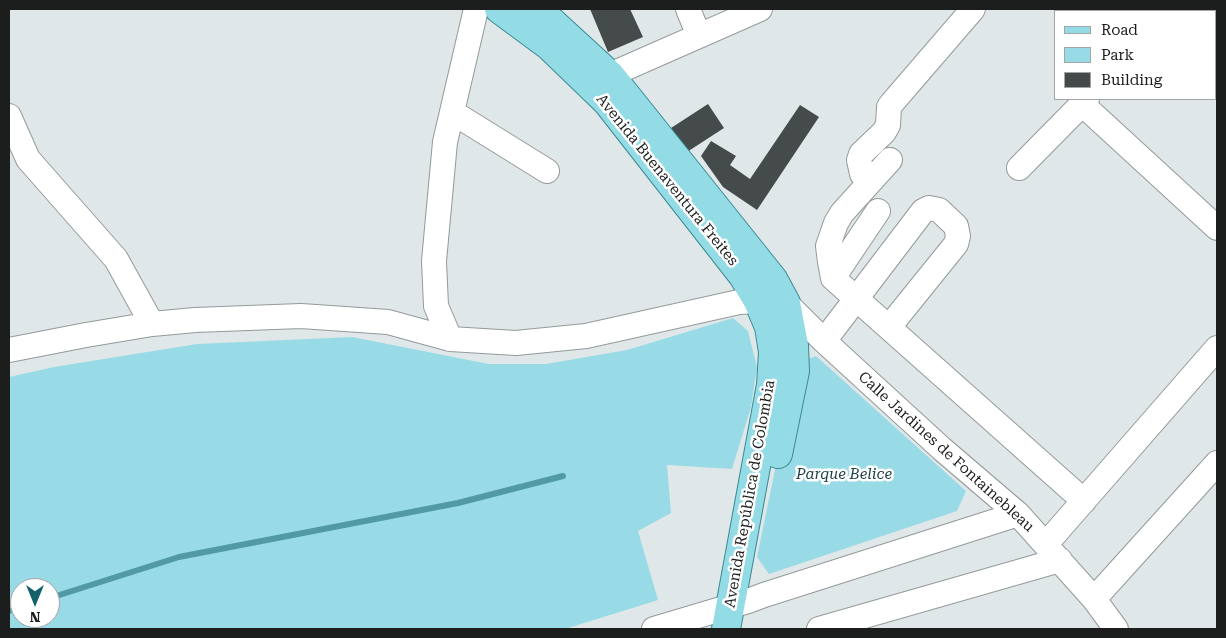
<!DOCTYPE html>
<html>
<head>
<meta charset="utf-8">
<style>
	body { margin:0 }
	#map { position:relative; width:1226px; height:638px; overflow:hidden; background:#e0e7e8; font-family:"Roboto Serif",serif }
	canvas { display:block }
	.frame { position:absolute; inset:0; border:10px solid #1c1e1e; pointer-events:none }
	.legend { position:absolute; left:1054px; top:10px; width:162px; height:90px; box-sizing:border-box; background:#fff; border:1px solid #a4a5a5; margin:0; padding:6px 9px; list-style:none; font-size:15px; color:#1c1e1e }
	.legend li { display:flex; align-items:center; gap:10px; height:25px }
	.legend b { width:25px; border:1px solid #a4a5a5 }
	.north { position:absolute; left:10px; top:578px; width:50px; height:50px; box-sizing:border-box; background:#fff; border:1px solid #a4a5a5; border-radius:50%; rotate:180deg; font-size:14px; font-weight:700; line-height:20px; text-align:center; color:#1c1e1e }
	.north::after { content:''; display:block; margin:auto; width:18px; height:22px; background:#13616b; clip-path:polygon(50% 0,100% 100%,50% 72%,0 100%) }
</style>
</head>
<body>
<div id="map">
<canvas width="1226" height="638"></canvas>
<div class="frame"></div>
<ul class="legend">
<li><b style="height:6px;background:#93dce6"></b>Road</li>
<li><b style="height:14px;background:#98dbe6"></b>Park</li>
<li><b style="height:14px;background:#454a4b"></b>Building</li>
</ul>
<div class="north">N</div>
</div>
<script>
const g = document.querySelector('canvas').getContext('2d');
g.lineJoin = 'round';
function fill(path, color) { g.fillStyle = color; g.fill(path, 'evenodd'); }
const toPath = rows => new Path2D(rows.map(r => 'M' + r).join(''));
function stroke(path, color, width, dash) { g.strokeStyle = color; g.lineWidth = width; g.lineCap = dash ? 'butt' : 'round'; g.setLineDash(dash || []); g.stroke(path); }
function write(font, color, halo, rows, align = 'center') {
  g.font = font + ' "Roboto Serif",serif'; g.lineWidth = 5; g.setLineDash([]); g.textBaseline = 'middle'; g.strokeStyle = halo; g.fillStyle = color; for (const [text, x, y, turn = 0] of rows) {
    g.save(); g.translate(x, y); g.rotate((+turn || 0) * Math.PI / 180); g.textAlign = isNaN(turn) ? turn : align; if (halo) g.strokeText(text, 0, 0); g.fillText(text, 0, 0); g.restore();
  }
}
const green = toPath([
	[733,318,748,331,757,367,751,407,732,469,667,465,671,513,638,531,658,600,565,629,9,629,9,377,54,367,197,344,352,337,489,364,546,364,627,350],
	[20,588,50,588,50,618,20,618],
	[816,356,966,491,957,511,769,574,757,557,797,363]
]);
const stream = toPath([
	[50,598,179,557,458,503,563,476],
	[9,611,20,607]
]);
const building = toPath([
	[590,9,630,9,643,37,608,52],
	[708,104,724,128,687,152,671,128],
	[800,105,819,117,757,210,723,187,701,156,711,141,736,156,730,165,750,179]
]);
const minor = toPath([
	[688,9,699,36],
	[1215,69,1217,71],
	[610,75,760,9],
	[1082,104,1217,228],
	[452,112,547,171],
	[9,116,28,159,116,259,152,324],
	[890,160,842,213,836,223,828,246,830,262,833,278,1084,501],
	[1019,168,1087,99],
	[869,183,862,174,859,160,861,154,884,132,888,125,889,107,892,103,973,9],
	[833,278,878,211],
	[450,339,436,306,434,261,445,142,476,9],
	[824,341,923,211,929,208,939,210,956,226,958,236,956,244,889,327],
	[9,350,86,335,152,324,195,320,301,316,388,322,450,339,516,343,586,336,739,302,758,301,786,303,824,341,942,449,1018,514,1094,599,1116,629],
	[1046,544,1217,348],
	[1094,599,1217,463],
	[654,629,748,601,764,595,1018,514],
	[819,629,1060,560]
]);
const major = toPath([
	[499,9,549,46,607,102,743,276,758,301,769,327,773,352,771,385,726,629],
	[538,9,610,75,773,279,786,303,794,345,795,371,778,454]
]);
const streetNames = [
	["Avenida Buenaventura Freites",667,180,51],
	["Calle Jardines de Fontainebleau",946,452,42],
	["Avenida República de Colombia",750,494,-80]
];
const parkNames = [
	["Parque Belice",844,475]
];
fill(green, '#98dbe6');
stroke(stream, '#519aa5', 6);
fill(building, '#454a4b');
stroke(minor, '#949a9a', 26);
stroke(major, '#3b8a95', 30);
stroke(minor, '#fff', 24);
stroke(major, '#93dce6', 28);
write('15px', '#1c1e1e', '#fff', streetNames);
write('italic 15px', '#1a3e43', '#fff', parkNames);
</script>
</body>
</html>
